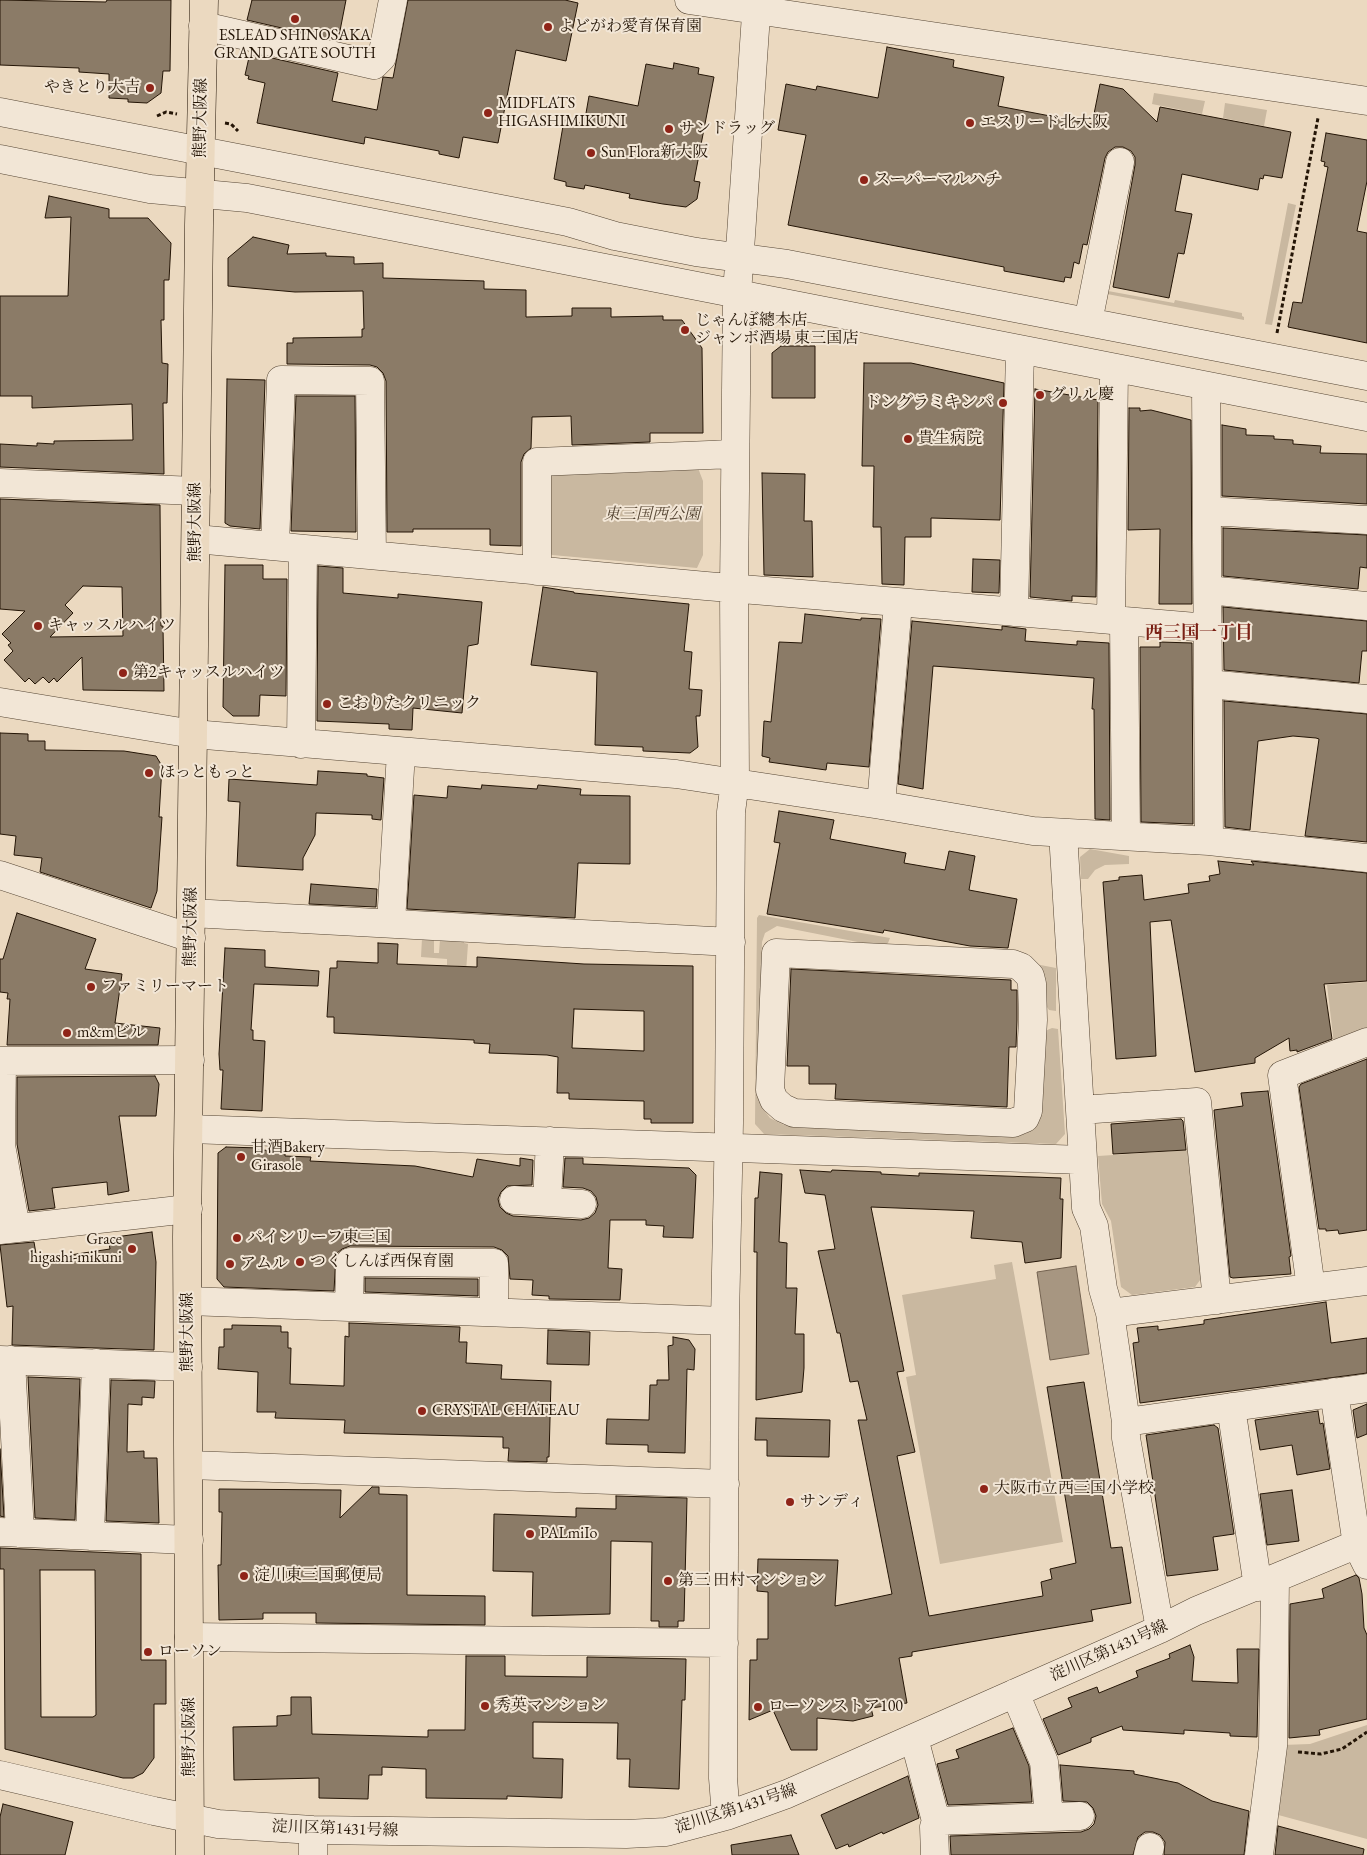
<!DOCTYPE html>
<html>
<head>
<meta charset="utf-8">
<style>
	body { margin:0 }
	canvas { display:block; background:#ebd9c0 }
</style>
</head>
<body>
<canvas width="1367" height="1855"></canvas>
<script>
const g = document.querySelector('canvas').getContext('2d');
g.lineJoin = 'round';
function fill(path, color) { g.fillStyle = color; g.fill(path, 'evenodd'); }
const toPath = rows => new Path2D(rows.map(r => 'M' + r).join(''));
function stroke(path, color, width, dash) { g.strokeStyle = color; g.lineWidth = width; g.lineCap = dash ? 'butt' : 'round'; g.setLineDash(dash || []); g.stroke(path); }
function write(font, color, halo, rows, align = 'center') {
  g.font = font + ' "EB Garamond","Noto Serif JP",serif'; g.lineWidth = 4; g.setLineDash([]); g.textBaseline = 'middle'; g.strokeStyle = halo; g.fillStyle = color; for (const [text, x, y, turn = 0] of rows) {
    g.save(); g.translate(x, y); g.rotate((+turn || 0) * Math.PI / 180); g.textAlign = isNaN(turn) ? turn : align; if (halo) g.strokeText(text, 0, 0); g.fillText(text, 0, 0); g.restore();
  }
}
const green = toPath([
	[1154,93,1205,101,1202,114,1152,104],
	[1225,103,1267,110,1264,126,1223,118],
	[1288,203,1296,205,1272,325,1265,324],
	[1108,291,1174,303,1175,300,1242,313,1242,316,1244,317,1244,320,1107,294],
	[698,468,703,481,703,555,697,568,552,555,544,548,549,473],
	[1090,849,1129,856,1129,864,1105,865,1095,870,1088,879,1081,879,1080,857],
	[759,915,890,938,888,943,883,947,777,926,765,933,762,942,758,1094,761,1106,770,1118,784,1125,1025,1134,1036,1127,1041,1115,1045,1031,1052,1028,1058,1029,1065,1134,1056,1144,764,1134,755,1124,757,918],
	[422,938,434,939,434,953,439,953,440,939,464,940,464,943,468,944,466,972,458,972,458,966,447,965,447,959,421,957],
	[1030,963,1056,968,1056,1011,1049,1010,1045,1004],
	[1367,982,1367,1032,1334,1044,1327,985],
	[1190,1150,1203,1276,1195,1287,1132,1295,1121,1287,1111,1221,1102,1204,1098,1156],
	[1012,1262,1063,1542,940,1564,906,1377,916,1375,902,1295,996,1279,994,1265],
	[1367,1725,1367,1839,1271,1813,1282,1745,1310,1744]
]);
const water = toPath([
	[1076,1266,1089,1354,1050,1360,1037,1272,1076,1266]
]);
const building = toPath([
	[0,0,106,2,107,0,171,0,170,71,163,71,161,93,147,103,128,102,128,99,109,98,109,74,79,72,79,68,0,65,0,0],
	[252,0,346,0,338,41,247,20,252,0],
	[408,0,565,0,578,3,566,61,516,50,498,143,463,137,459,158,439,154,439,151,365,137,364,144,257,123,265,83,248,79,249,76,245,75,250,53,338,73,332,101,377,110,383,77,393,78,408,0],
	[887,47,954,60,953,67,1004,77,998,106,1092,124,1100,84,1123,89,1157,122,1160,107,1291,132,1282,178,1264,175,1263,179,1260,178,1258,190,1182,174,1175,211,1192,214,1184,254,1178,253,1169,298,1113,287,1135,165,1135,157,1131,151,1123,147,1115,147,1108,152,1105,158,1087,245,1083,244,1079,264,1074,262,1071,278,1065,277,1064,282,1004,271,1004,267,788,225,806,135,778,130,786,84,816,90,817,86,878,98,887,47],
	[674,63,699,68,698,74,714,77,694,181,700,182,697,199,686,207,663,204,629,198,630,194,585,185,584,189,566,186,566,182,554,179,564,120,581,123,582,118,585,119,589,96,638,106,646,64,673,69,674,63],
	[1326,133,1367,140,1367,181,1357,231,1367,233,1367,343,1288,327,1293,302,1302,303,1328,167,1324,166,1325,162,1321,161,1326,133],
	[49,196,109,209,109,218,148,218,171,243,169,280,164,280,164,320,161,320,162,363,168,364,167,403,163,403,164,474,0,467,0,444,37,446,37,443,54,444,54,441,133,440,132,404,32,408,32,396,0,396,0,296,68,296,71,217,45,218,49,196],
	[253,237,289,245,287,254,326,253,326,256,354,257,354,264,383,263,383,278,484,281,484,289,526,290,526,317,572,316,572,308,611,308,611,317,663,316,663,320,682,320,702,348,703,433,650,433,650,442,572,445,571,416,532,417,531,448,524,454,521,462,521,546,490,545,490,529,413,529,413,532,387,532,386,381,383,373,377,367,370,365,287,364,287,343,293,343,293,338,362,337,362,329,364,329,363,291,295,292,228,286,228,258,253,237],
	[781,346,815,346,815,398,772,398,772,353,781,346],
	[864,363,911,363,1004,383,1000,520,931,518,931,537,905,537,904,585,882,584,881,527,873,527,874,466,862,466,864,363],
	[227,379,265,380,260,529,230,526,225,523,227,379],
	[1035,389,1098,400,1096,597,1072,596,1072,601,1030,597,1035,389],
	[296,396,355,396,356,532,291,531,296,396],
	[1129,408,1140,408,1140,411,1151,410,1191,420,1192,604,1159,604,1160,529,1128,530,1129,408],
	[1222,425,1246,429,1246,435,1274,436,1274,439,1293,440,1293,444,1321,446,1320,453,1367,454,1367,504,1222,496,1222,425],
	[762,473,805,474,804,521,812,521,813,577,764,575,762,473],
	[0,499,160,505,161,626,163,626,164,691,83,690,82,657,57,682,54,678,49,683,43,677,35,684,29,678,25,682,4,660,13,651,8,645,11,643,2,634,25,611,0,609,0,499],
	[83,586,122,587,123,636,50,637,73,613,65,605,83,586],
	[1223,528,1367,535,1367,568,1360,567,1358,589,1223,576,1223,528],
	[973,559,1000,560,999,593,972,592,973,559],
	[225,565,263,565,263,579,287,579,286,696,260,695,259,716,233,716,223,707,225,565],
	[318,566,343,568,343,593,398,598,398,594,482,602,478,644,468,646,462,713,413,708,412,730,389,729,389,724,317,721,318,566],
	[543,587,574,592,574,593,689,604,684,651,692,652,689,689,702,690,700,716,696,716,698,747,690,753,643,751,643,747,595,745,597,672,531,665,543,587],
	[1223,607,1367,621,1367,651,1362,651,1359,683,1224,670,1223,607],
	[805,614,861,620,861,618,881,619,869,767,827,763,826,770,769,762,770,758,762,756,764,721,771,722,779,642,802,643,805,614],
	[912,621,1002,630,1002,626,1026,629,1025,641,1077,645,1077,641,1109,643,1110,820,1095,819,1094,709,1092,709,1094,678,933,666,923,789,898,784,912,621],
	[1160,642,1192,643,1193,824,1141,822,1140,647,1160,647,1160,642],
	[1224,701,1367,714,1367,842,1305,836,1319,739,1316,738,1293,736,1258,741,1250,830,1225,827,1224,701],
	[0,733,28,734,28,741,45,741,45,750,124,751,156,756,162,766,159,817,162,817,157,891,151,908,40,872,42,858,14,855,16,836,0,834,0,733],
	[318,771,367,774,367,776,384,778,381,820,372,819,372,815,316,813,315,835,303,858,303,870,237,866,240,802,228,801,229,779,317,785,318,771],
	[482,785,537,789,538,785,581,789,580,795,630,796,630,864,578,863,575,918,407,909,414,795,447,798,448,786,481,789,482,785],
	[779,811,834,820,830,839,906,853,904,863,945,870,949,851,975,856,969,890,1017,899,1008,948,970,946,884,930,883,933,767,914,780,843,774,842,779,811],
	[1218,861,1254,865,1251,861,1367,873,1367,981,1324,984,1332,1039,1297,1052,1297,1050,1290,1051,1289,1038,1255,1058,1255,1063,1195,1072,1171,920,1150,922,1156,1056,1116,1059,1103,882,1119,880,1119,877,1142,875,1144,900,1189,893,1188,884,1210,881,1209,876,1220,874,1218,861],
	[311,884,377,889,376,907,309,904,311,884],
	[17,913,96,939,85,969,122,974,115,1023,160,1028,158,1045,7,1045,10,999,7,999,8,993,0,992,0,959,3,959,17,913],
	[378,943,398,944,397,964,477,967,477,957,584,964,693,966,693,1123,651,1123,651,1119,644,1119,644,1101,569,1099,569,1093,557,1093,558,1057,547,1055,489,1053,490,1044,474,1043,474,1040,334,1033,334,1017,327,1017,330,968,337,968,337,961,378,963,378,943],
	[574,1009,644,1011,644,1051,572,1048,574,1009],
	[225,948,265,950,265,967,319,971,318,986,254,984,251,1030,253,1030,253,1040,265,1041,262,1111,221,1109,223,1070,220,1070,219,1054,225,948],
	[791,969,1011,980,1011,990,1017,990,1017,1020,1016,1047,1009,1047,1007,1107,835,1099,836,1084,809,1084,809,1066,787,1066,791,969],
	[1367,1059,1367,1230,1339,1234,1338,1230,1326,1231,1326,1229,1319,1229,1299,1087,1301,1084,1367,1059],
	[155,1076,159,1084,156,1116,119,1116,129,1191,108,1195,107,1182,52,1188,55,1208,29,1211,17,1144,17,1077,155,1076],
	[1268,1091,1291,1256,1289,1257,1291,1274,1233,1278,1230,1277,1214,1110,1243,1106,1241,1093,1268,1091],
	[1181,1119,1183,1121,1186,1150,1113,1154,1111,1124,1181,1119],
	[226,1147,260,1148,260,1150,285,1151,285,1156,311,1157,310,1161,415,1166,473,1177,477,1159,520,1166,520,1158,533,1160,532,1185,507,1186,501,1192,498,1199,500,1207,506,1213,513,1216,581,1220,589,1218,595,1213,598,1205,596,1197,591,1191,583,1188,563,1187,565,1158,583,1158,583,1164,689,1168,696,1175,693,1238,663,1237,664,1226,646,1225,646,1220,610,1220,608,1268,622,1269,620,1300,549,1299,549,1296,532,1295,533,1280,510,1279,508,1256,502,1250,494,1247,350,1246,342,1249,336,1254,334,1291,224,1287,217,1279,218,1153,226,1147],
	[800,1170,831,1172,832,1170,881,1172,881,1174,919,1176,919,1173,1061,1178,1060,1199,1063,1199,1061,1258,1025,1263,1022,1242,971,1238,974,1211,871,1207,904,1371,897,1372,915,1452,897,1456,929,1616,1043,1596,1041,1582,1052,1579,1050,1569,1076,1563,1047,1387,1084,1382,1111,1548,1122,1547,1131,1603,1091,1610,1093,1621,912,1652,912,1656,899,1658,907,1703,871,1708,873,1716,853,1721,817,1718,817,1750,791,1750,773,1710,749,1720,750,1660,757,1660,757,1639,768,1639,768,1592,757,1591,758,1559,838,1560,835,1606,892,1594,858,1420,867,1420,858,1381,850,1382,840,1333,837,1333,818,1251,835,1249,825,1195,805,1193,800,1170],
	[760,1172,782,1174,779,1242,787,1243,786,1288,797,1288,795,1334,804,1334,804,1368,802,1392,756,1400,757,1252,754,1252,755,1198,758,1198,760,1172],
	[152,1232,156,1262,154,1350,12,1345,13,1306,7,1307,0,1245,34,1242,37,1260,110,1249,108,1238,152,1232],
	[365,1278,478,1279,478,1296,365,1292,365,1278],
	[1326,1302,1331,1343,1367,1338,1367,1373,1140,1403,1133,1343,1139,1342,1137,1328,1158,1326,1158,1330,1204,1324,1204,1320,1326,1302],
	[349,1323,460,1327,459,1342,467,1342,466,1363,502,1365,501,1379,551,1381,549,1457,547,1457,547,1462,508,1461,509,1448,503,1448,503,1437,344,1433,345,1420,275,1418,276,1412,257,1412,258,1372,218,1369,219,1347,224,1347,224,1329,232,1329,232,1325,281,1326,281,1332,288,1332,288,1348,291,1348,290,1384,344,1386,345,1336,349,1337,349,1323],
	[548,1330,590,1332,589,1365,547,1364,548,1330],
	[673,1337,689,1340,695,1349,694,1370,687,1369,685,1453,648,1452,648,1445,606,1444,607,1419,649,1420,650,1385,657,1385,657,1380,669,1380,668,1346,673,1345,673,1337],
	[28,1377,80,1379,75,1520,35,1518,28,1377],
	[111,1380,155,1381,154,1398,142,1397,142,1405,128,1404,127,1452,144,1451,144,1458,157,1458,159,1523,106,1521,111,1380],
	[1367,1404,1367,1434,1357,1438,1353,1410,1367,1404],
	[1318,1411,1320,1424,1323,1423,1330,1469,1297,1475,1292,1445,1260,1450,1255,1420,1318,1411],
	[756,1418,830,1420,829,1457,767,1456,767,1440,755,1440,756,1418],
	[1214,1425,1218,1428,1234,1534,1213,1537,1218,1570,1167,1576,1146,1435,1214,1425],
	[0,1449,4,1517,0,1516,0,1449],
	[372,1487,379,1487,379,1494,407,1495,407,1595,485,1596,485,1625,316,1623,316,1613,263,1613,263,1619,219,1620,218,1565,221,1565,222,1512,219,1512,219,1489,341,1490,340,1518,372,1487],
	[1292,1490,1299,1541,1267,1545,1260,1494,1292,1490],
	[616,1496,687,1498,684,1621,678,1621,678,1627,659,1627,659,1621,651,1621,652,1542,611,1541,610,1614,532,1616,533,1572,493,1571,494,1514,576,1517,576,1508,616,1509,616,1496],
	[0,1548,141,1554,141,1660,166,1660,166,1704,154,1704,154,1758,143,1773,133,1778,123,1778,5,1749,4,1569,0,1569,0,1548],
	[40,1570,95,1570,96,1715,93,1717,41,1717,40,1570],
	[1356,1575,1359,1578,1362,1594,1364,1628,1367,1635,1367,1719,1319,1730,1320,1735,1289,1738,1290,1604,1324,1598,1322,1589,1356,1575],
	[1190,1645,1194,1657,1192,1681,1238,1683,1237,1649,1259,1649,1257,1737,1230,1736,1230,1733,1184,1730,1184,1734,1123,1730,1122,1726,1091,1738,1091,1742,1058,1755,1043,1719,1072,1707,1068,1698,1097,1687,1099,1693,1138,1677,1136,1671,1170,1658,1169,1654,1190,1645],
	[466,1656,505,1656,505,1676,587,1677,587,1657,686,1659,685,1700,682,1700,679,1789,629,1787,630,1759,617,1759,618,1723,533,1722,533,1758,563,1759,562,1798,507,1796,507,1799,426,1798,426,1769,382,1767,382,1775,369,1775,368,1799,319,1798,319,1778,234,1780,233,1727,277,1726,277,1716,291,1715,291,1697,311,1697,312,1734,428,1737,428,1730,465,1730,466,1656],
	[1013,1728,1029,1766,1032,1802,948,1805,937,1764,959,1758,956,1750,1013,1728],
	[1060,1765,1134,1771,1134,1774,1178,1783,1212,1801,1249,1811,1244,1855,1164,1855,1165,1842,1160,1835,1153,1832,1145,1832,1138,1837,1133,1855,951,1855,950,1836,1081,1832,1089,1829,1094,1824,1096,1816,1093,1808,1087,1802,1063,1801,1060,1765],
	[908,1776,919,1818,883,1834,882,1832,849,1847,848,1844,836,1849,821,1815,908,1776],
	[3,1804,73,1822,65,1855,0,1855,0,1817,3,1804],
	[1278,1826,1364,1849,1363,1855,1275,1855,1278,1826],
	[791,1835,799,1855,732,1855,731,1845,791,1835]
]);
const path = toPath([
	[157,116,166,112,177,114],
	[225,123,231,124,238,131],
	[1277,333,1318,118],
	[1298,1752,1321,1754,1342,1749,1367,1732]
]);
const minor = toPath([
	[689,0,1367,101],
	[203,26,374,65,382,57,393,0],
	[0,112,568,222,615,236,696,252,787,264,1367,376],
	[0,159,150,189,247,198,1367,417],
	[1088,322,1120,162],
	[1206,387,1209,841],
	[0,483,196,491],
	[1207,511,1367,520],
	[196,539,706,586,1208,628],
	[275,546,281,380,370,381,372,555],
	[537,571,537,462,734,454],
	[1208,590,1367,606],
	[1014,612,1020,350],
	[1111,620,1114,369],
	[1124,622,1126,836],
	[1208,684,1367,699],
	[0,702,193,734,676,774,881,805,1033,831,1209,841,1367,858],
	[301,744,303,549],
	[881,805,898,603],
	[1063,833,1086,1208,1094,1226,1103,1289,1110,1313,1126,1422,1126,1438,1160,1629],
	[0,875,191,938],
	[191,913,731,942],
	[391,923,401,752],
	[776,953,1013,964,1021,967,1030,976,1032,984,1033,1020,1028,1111,1025,1118,1013,1123,794,1113,783,1108,774,1100,770,1090,776,953],
	[0,1061,190,1060],
	[2,1061,1,1145,16,1228],
	[1080,1110,1197,1102,1217,1300],
	[189,1129,1083,1160],
	[514,1200,582,1204],
	[547,1202,550,1141],
	[0,1230,188,1209],
	[1311,1288,1282,1075,1367,1042],
	[188,1301,725,1321],
	[349,1307,350,1262,494,1263,494,1312],
	[1110,1313,1367,1281],
	[0,1360,188,1367],
	[11,1360,20,1533],
	[1334,1392,1357,1545,1367,1565],
	[1231,1407,1258,1587],
	[1126,1422,1367,1388],
	[189,1465,725,1484],
	[0,1532,189,1540],
	[90,1536,96,1363],
	[189,1637,724,1643],
	[1015,1693,1044,1762,1049,1817],
	[914,1738,936,1821,934,1827,935,1855],
	[0,1775,154,1811,218,1824,313,1830,626,1834,666,1832,726,1816,787,1794,1160,1629,1196,1611,1367,1540],
	[726,1816,723,1778,725,1321,729,1123,731,812,735,782,734,589,737,294,757,0],
	[936,1821,1080,1816],
	[313,1855,313,1830],
	[1148,1855,1150,1847],
	[1259,1855,1273,1746,1275,1579]
]);
const major = toPath([
	[190,1855,187,1236,199,225,204,0]
]);
const markers = [
	[295,19,5,"#8f2418"],
	[548,27,5,"#8f2418"],
	[150,88,5,"#8f2418"],
	[488,113,5,"#8f2418"],
	[970,123,5,"#8f2418"],
	[669,129,5,"#8f2418"],
	[591,153,5,"#8f2418"],
	[864,180,5,"#8f2418"],
	[685,330,5,"#8f2418"],
	[1040,395,5,"#8f2418"],
	[1003,403,5,"#8f2418"],
	[908,439,5,"#8f2418"],
	[38,626,5,"#8f2418"],
	[123,673,5,"#8f2418"],
	[327,704,5,"#8f2418"],
	[149,773,5,"#8f2418"],
	[91,987,5,"#8f2418"],
	[67,1033,5,"#8f2418"],
	[241,1157,5,"#8f2418"],
	[237,1238,5,"#8f2418"],
	[132,1249,5,"#8f2418"],
	[300,1262,5,"#8f2418"],
	[230,1264,5,"#8f2418"],
	[422,1411,5,"#8f2418"],
	[984,1489,5,"#8f2418"],
	[790,1502,5,"#8f2418"],
	[530,1534,5,"#8f2418"],
	[244,1576,5,"#8f2418"],
	[668,1581,5,"#8f2418"],
	[148,1652,5,"#8f2418"],
	[485,1706,5,"#8f2418"],
	[758,1707,5,"#8f2418"]
];
const poiNames = [
	["よどがわ愛育保育園",558,27],
	["ESLEAD SHINOSAKA",295,36,"center"],
	["GRAND GATE SOUTH",295,54,"center"],
	["やきとり大吉",140,88,"right"],
	["MIDFLATS",498,104],
	["HIGASHIMIKUNI",498,122],
	["エスリード北大阪",980,123],
	["サンドラッグ",679,129],
	["Sun Flora新大阪",601,153],
	["スーパーマルハチ",874,180],
	["じゃんぼ總本店",695,321],
	["ジャンボ酒場 東三国店",695,339],
	["グリル慶",1050,395],
	["ドングラミキンパ",993,403,"right"],
	["貴生病院",918,439],
	["キャッスルハイツ",48,626],
	["第2キャッスルハイツ",133,673],
	["こおりたクリニック",337,704],
	["ほっともっと",159,773],
	["ファミリーマート",101,987],
	["m&mビル",77,1033],
	["甘酒Bakery",251,1148],
	["Girasole",251,1166],
	["パインリーフ東三国",247,1238],
	["Grace",122,1240,"right"],
	["higashi-mikuni",122,1258,"right"],
	["つくしんぼ西保育園",310,1262],
	["アムル",240,1264],
	["CRYSTAL CHATEAU",432,1411],
	["大阪市立西三国小学校",994,1489],
	["サンディ",800,1502],
	["PALmiIo",540,1534],
	["淀川東三国郵便局",254,1576],
	["第三 田村マンション",678,1581],
	["ローソン",158,1652],
	["秀英マンション",495,1706],
	["ローソンストア100",768,1707]
];
const streetNames = [
	["熊野大阪線",201,118,-89],
	["熊野大阪線",196,522,-90],
	["熊野大阪線",191,927,-89],
	["熊野大阪線",188,1332,-90],
	["淀川区第1431号線",1109,1651,-24],
	["熊野大阪線",190,1737,-90],
	["淀川区第1431号線",736,1809,-18],
	["淀川区第1431号線",335,1829,2]
];
const parkNames = [
	["東三国西公園",652,515]
];
const neighbourhoodNames = [
	["西三国一丁目",1199,633]
];
fill(green, '#c9b8a0');
fill(water, '#a79681');
stroke(water, '#736250', 1);
fill(building, '#8b7b67');
stroke(building, '#241506', 1);
stroke(minor, '#564634', 29);
stroke(major, '#241506', 29);
stroke(path, '#241506', 3, [4, 2.5]);
stroke(minor, '#f2e6d6', 28);
stroke(major, '#ebd9c0', 28);
for (const [x, y, r, color] of markers) { const dot = new Path2D(); dot.arc(x, y, r, 0, 2 * Math.PI); g.fillStyle = color; g.fill(dot); stroke(dot, '#f2e6d6', 2); }
write('16px', '#241506', '#f2e6d6', poiNames, 'left');
write('16px', '#241506', '#f2e6d6', streetNames);
write('italic 16px', '#564634', '#f2e6d6', parkNames);
write('bold 18px', '#7a1f14', '#f2e6d6', neighbourhoodNames);
</script>
</body>
</html>
